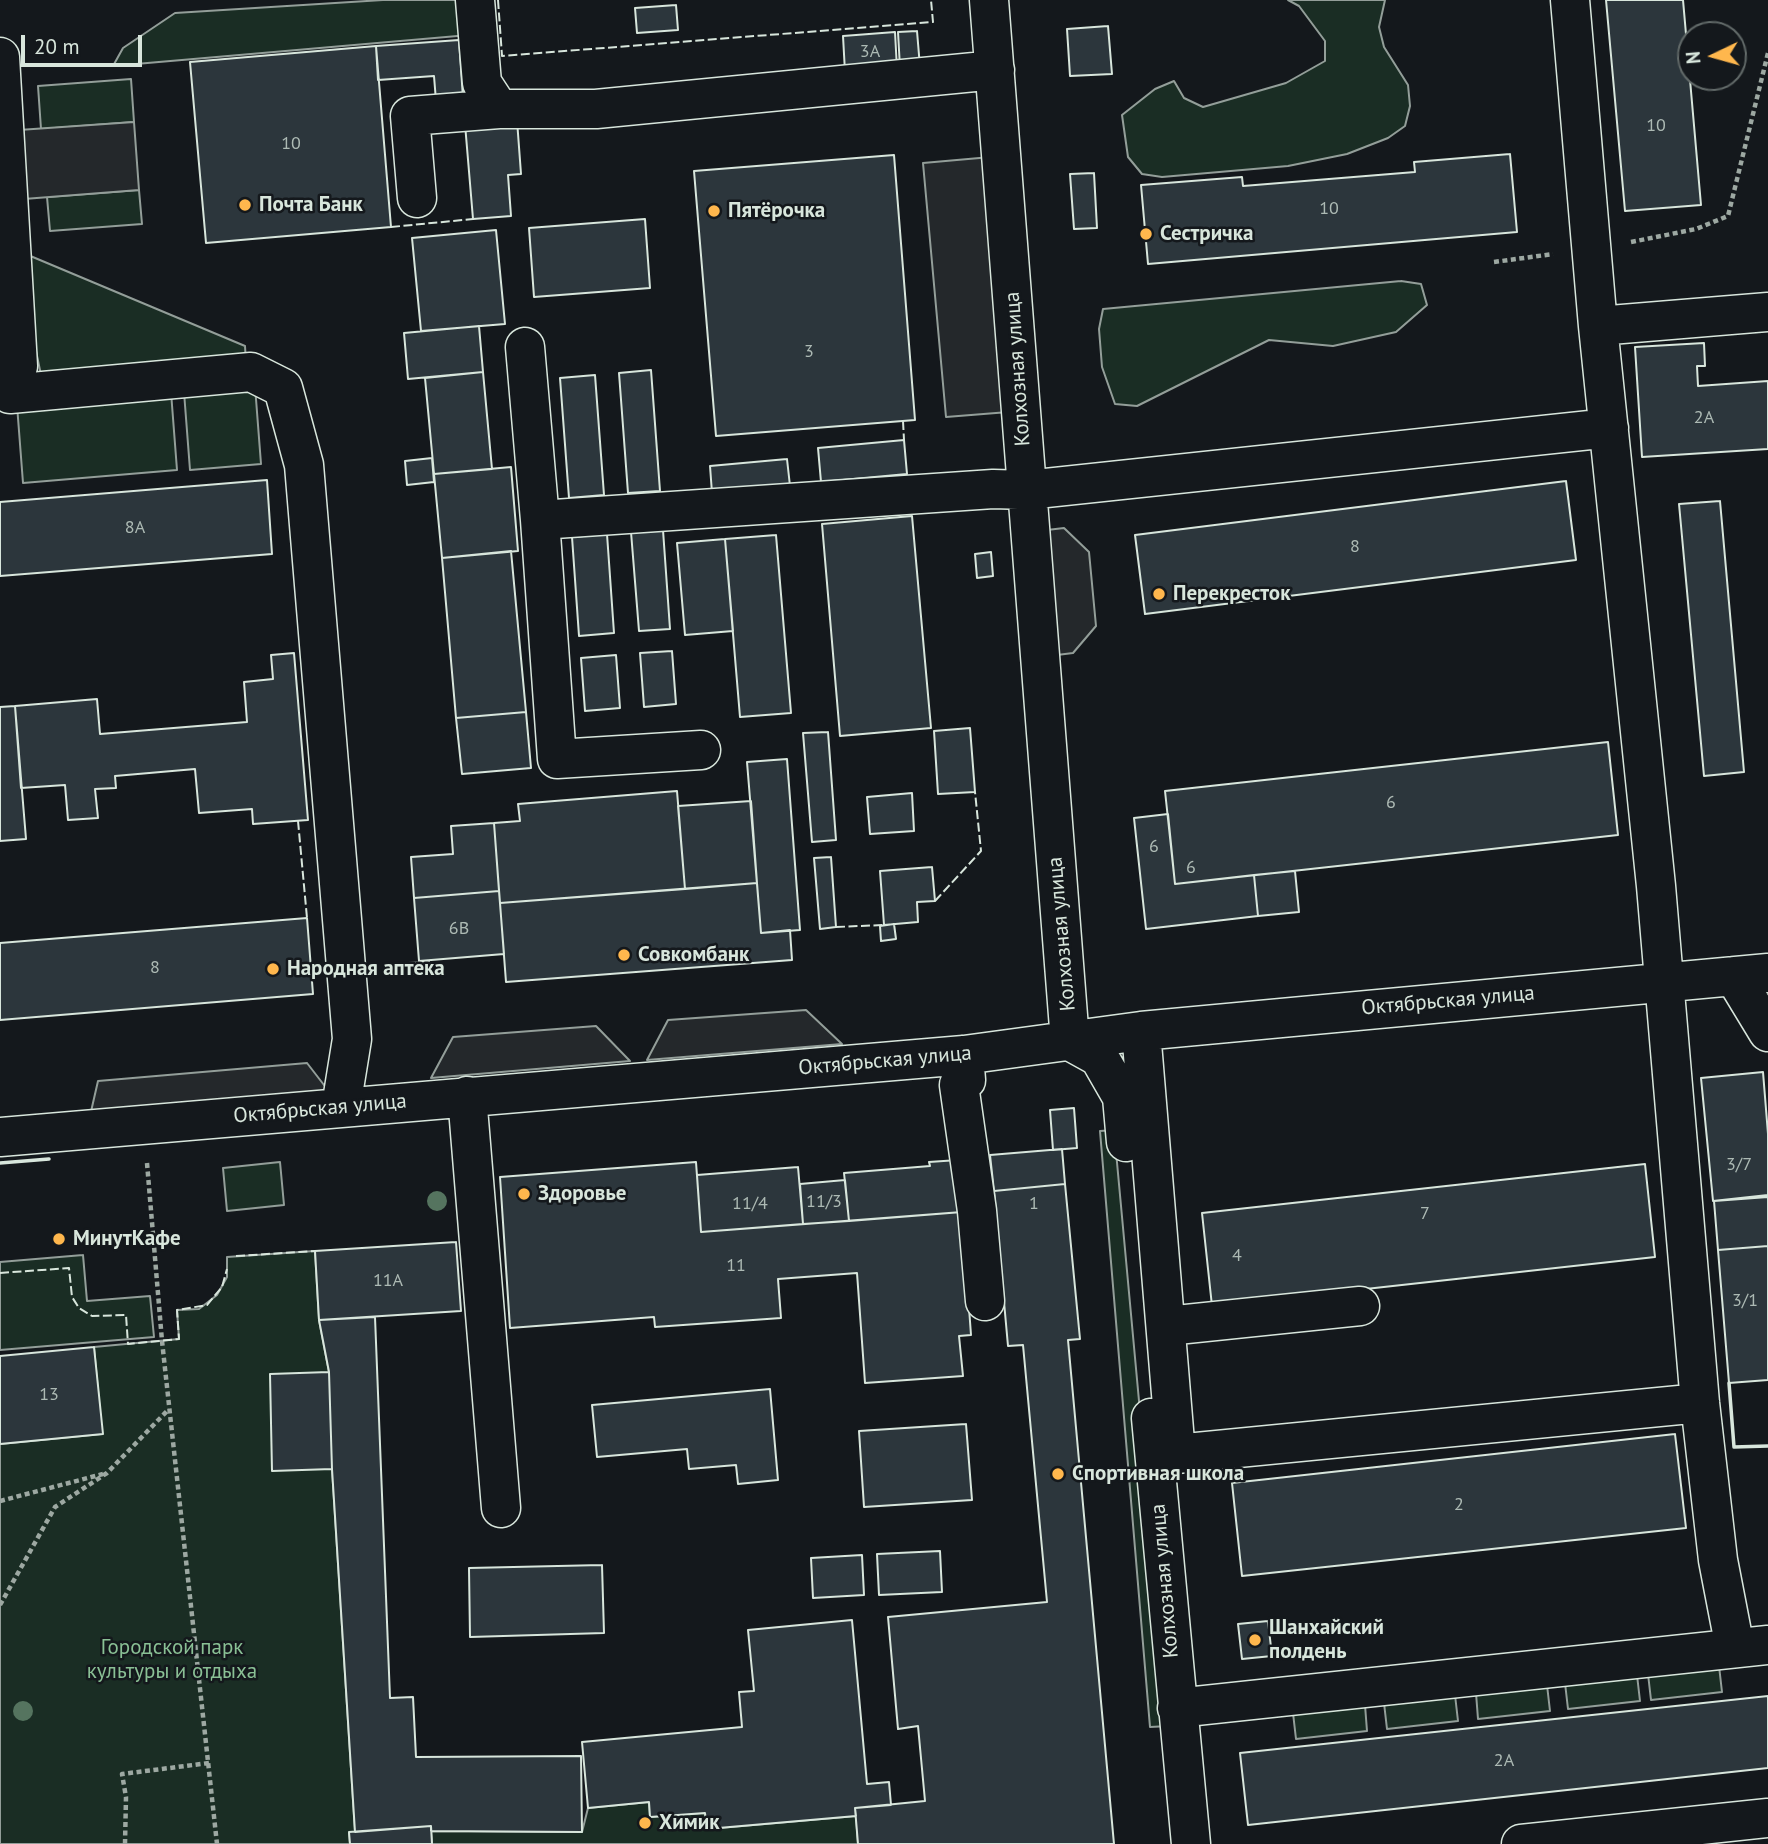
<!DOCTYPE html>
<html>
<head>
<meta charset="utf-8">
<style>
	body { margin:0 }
	#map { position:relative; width:1768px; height:1844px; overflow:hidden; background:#14181c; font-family:"PT Sans",sans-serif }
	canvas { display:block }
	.north { position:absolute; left:1677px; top:21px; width:70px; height:70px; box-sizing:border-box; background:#14181c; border:2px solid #626a69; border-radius:50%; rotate:265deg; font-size:19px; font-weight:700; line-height:28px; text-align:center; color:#d8e6dc }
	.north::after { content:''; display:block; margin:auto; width:24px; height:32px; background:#ffb74d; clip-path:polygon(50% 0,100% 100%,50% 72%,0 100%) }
	.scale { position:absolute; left:21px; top:35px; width:121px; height:32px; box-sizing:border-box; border:4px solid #d8e6dc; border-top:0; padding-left:9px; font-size:21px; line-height:24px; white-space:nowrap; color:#d8e6dc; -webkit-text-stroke:5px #14181c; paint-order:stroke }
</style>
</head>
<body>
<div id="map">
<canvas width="1768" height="1844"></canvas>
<div class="north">N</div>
<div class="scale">20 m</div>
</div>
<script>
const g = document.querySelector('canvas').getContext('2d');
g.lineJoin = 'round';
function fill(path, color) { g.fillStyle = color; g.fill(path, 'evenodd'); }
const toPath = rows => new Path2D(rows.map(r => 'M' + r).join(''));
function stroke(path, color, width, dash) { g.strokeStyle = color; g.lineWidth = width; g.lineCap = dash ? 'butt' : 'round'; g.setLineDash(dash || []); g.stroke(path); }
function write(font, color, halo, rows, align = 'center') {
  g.font = font + ' "PT Sans",sans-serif'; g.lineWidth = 5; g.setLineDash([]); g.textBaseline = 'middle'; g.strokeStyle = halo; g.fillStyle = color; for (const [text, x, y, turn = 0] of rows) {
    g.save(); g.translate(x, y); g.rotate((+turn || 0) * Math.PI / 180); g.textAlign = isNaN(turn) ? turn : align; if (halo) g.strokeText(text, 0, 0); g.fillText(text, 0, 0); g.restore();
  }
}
const green = toPath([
	[383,0,465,0,469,35,113,66,123,48,175,13,383,0],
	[1288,0,1385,0,1379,27,1384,47,1408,85,1410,106,1405,126,1388,138,1347,154,1288,166,1162,177,1142,174,1128,157,1122,115,1155,89,1174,81,1184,98,1203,107,1286,83,1325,61,1325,41,1299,6,1288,0],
	[131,79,134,122,41,129,38,86,131,79],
	[139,190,142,224,50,231,47,197,139,190],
	[28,255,245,346,246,363,41,375,36,351,28,255],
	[1401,281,1421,284,1427,305,1396,332,1333,346,1269,340,1137,406,1115,404,1102,367,1099,329,1103,309,1401,281],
	[255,386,261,464,190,470,184,392,255,386],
	[171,392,177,470,23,483,17,405,171,392],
	[1114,1130,1169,1726,1150,1727,1100,1131,1114,1130],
	[280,1162,284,1205,227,1211,223,1168,280,1162],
	[315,1251,319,1320,329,1372,332,1469,355,1832,349,1833,350,1844,0,1844,0,1444,102,1434,94,1347,179,1339,177,1310,199,1309,217,1295,227,1277,227,1257,315,1251],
	[83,1255,87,1301,150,1296,154,1337,0,1350,0,1262,83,1255],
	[1719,1666,1722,1692,1651,1700,1648,1674,1719,1666],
	[1637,1675,1640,1701,1568,1709,1565,1683,1637,1675],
	[1547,1685,1550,1711,1478,1719,1476,1693,1547,1685],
	[1455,1695,1458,1721,1387,1729,1384,1703,1455,1695],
	[1365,1705,1367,1731,1296,1739,1293,1713,1365,1705],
	[649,1802,650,1817,705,1813,708,1829,856,1816,858,1844,432,1844,431,1831,582,1832,588,1808,649,1802]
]);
const parking = toPath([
	[134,122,139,190,24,199,19,130,134,122],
	[1002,156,1021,411,946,417,923,163,1002,156],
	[1064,528,1089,552,1096,626,1073,653,1041,657,1030,532,1064,528],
	[806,1010,842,1044,647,1060,668,1020,806,1010],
	[596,1026,630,1061,431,1078,453,1037,596,1026],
	[307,1063,341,1107,87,1129,98,1081,307,1063]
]);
const building = toPath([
	[1606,0,1683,0,1701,205,1625,211,1606,0],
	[676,5,678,30,637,33,635,8,676,5],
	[1108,26,1112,74,1070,76,1067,29,1108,26],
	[917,31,920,67,900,68,898,32,917,31],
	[895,32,897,69,845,72,843,36,895,32],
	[459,40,463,98,436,101,434,76,378,80,376,46,459,40],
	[376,46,391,227,206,243,190,62,376,46],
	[517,120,521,174,508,175,511,216,473,219,465,124,517,120],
	[1510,154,1517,232,1148,264,1141,185,1242,177,1243,186,1415,172,1414,162,1510,154],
	[894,155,915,420,716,436,694,171,894,155],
	[1094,173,1097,228,1074,229,1070,174,1094,173],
	[645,219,650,288,534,297,529,228,645,219],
	[496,230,505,324,421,331,412,238,496,230],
	[479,326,483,372,408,379,404,333,479,326],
	[1704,343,1705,366,1697,366,1698,386,1768,381,1768,449,1642,457,1635,347,1704,343],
	[651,370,660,491,628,493,619,373,651,370],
	[483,372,492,469,434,474,425,378,483,372],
	[595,375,604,495,569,498,560,378,595,375],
	[904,440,907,474,821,482,818,448,904,440],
	[432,458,434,482,407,485,405,461,432,458],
	[787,459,790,486,712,493,710,466,787,459],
	[511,467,518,551,442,558,434,474,511,467],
	[267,480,272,554,0,576,0,502,267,480],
	[1566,481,1576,560,1145,614,1135,535,1566,481],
	[1720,501,1744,772,1704,776,1679,504,1720,501],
	[912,516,931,728,840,736,822,524,912,516],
	[663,530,670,629,639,631,631,532,663,530],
	[607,534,614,633,579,636,572,537,607,534],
	[776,535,791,713,740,717,725,539,776,535],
	[725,539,733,631,685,635,677,543,725,539],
	[511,551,526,712,456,718,442,558,511,551],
	[991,552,993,576,977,578,975,554,991,552],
	[672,651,676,704,644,707,640,653,672,651],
	[294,653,308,820,253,824,252,809,199,813,195,769,115,776,116,788,95,789,98,818,68,820,65,785,21,788,15,706,97,699,100,734,247,722,244,682,273,679,271,655,294,653],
	[616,655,620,708,585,711,581,658,616,655],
	[15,706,26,839,0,841,0,707,15,706],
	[526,712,531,768,462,774,456,718,526,712],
	[970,728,975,792,938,794,934,731,970,728],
	[828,732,836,840,812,842,803,733,828,732],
	[1608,742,1618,835,1175,884,1165,791,1608,742],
	[787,759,800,930,761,933,747,762,787,759],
	[677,791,685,889,500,903,494,823,520,821,518,804,677,791],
	[912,793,914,831,870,834,867,797,912,793],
	[751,801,757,883,685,889,678,806,751,801],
	[1168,814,1175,884,1254,875,1258,916,1146,929,1134,818,1168,814],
	[494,823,499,891,414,898,411,857,453,854,451,826,494,823],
	[831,857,836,927,820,929,814,858,831,857],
	[932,867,935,901,917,902,918,922,884,925,880,871,932,867],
	[1295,871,1299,912,1258,916,1254,875,1295,871],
	[757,883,761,933,790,930,792,960,506,982,500,903,757,883],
	[499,891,504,954,419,961,414,898,499,891],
	[307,918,313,994,0,1020,0,943,307,918],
	[894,924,896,939,881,941,880,926,894,924],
	[429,962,430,972,409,974,408,963,429,962],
	[1763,1072,1768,1134,1768,1195,1713,1201,1701,1078,1763,1072],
	[1074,1108,1077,1148,1053,1150,1050,1110,1074,1108],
	[1062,1149,1065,1184,994,1191,990,1155,1062,1149],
	[958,1160,962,1212,849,1221,844,1173,930,1166,929,1162,958,1160],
	[696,1162,701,1232,962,1212,971,1335,959,1336,963,1376,865,1383,857,1273,778,1279,781,1318,655,1327,654,1317,510,1328,500,1177,696,1162],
	[1645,1164,1655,1257,1212,1306,1202,1213,1645,1164],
	[798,1167,803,1224,701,1232,697,1175,798,1167],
	[845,1180,849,1221,803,1224,800,1184,845,1180],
	[1065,1184,1080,1339,1068,1340,1114,1844,858,1844,855,1808,925,1801,918,1726,898,1729,888,1617,1047,1602,1023,1345,1008,1346,994,1191,1065,1184],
	[1768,1197,1768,1246,1718,1250,1714,1201,1768,1197],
	[456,1242,461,1311,319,1320,315,1251,456,1242],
	[1768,1246,1768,1380,1729,1383,1718,1250,1768,1246],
	[375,1317,390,1698,413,1697,416,1757,581,1756,582,1832,431,1831,431,1826,355,1832,332,1469,329,1372,319,1320,375,1317],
	[94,1347,103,1434,0,1444,0,1356,94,1347],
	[329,1372,332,1469,272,1471,270,1374,329,1372],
	[770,1389,778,1480,738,1484,736,1465,689,1469,687,1449,597,1457,592,1405,770,1389],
	[966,1424,972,1500,864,1507,859,1431,966,1424],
	[1675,1434,1686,1528,1242,1576,1232,1483,1675,1434],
	[940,1551,942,1592,879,1595,877,1554,940,1551],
	[862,1555,864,1595,813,1598,811,1558,862,1555],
	[602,1565,604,1633,470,1637,469,1568,602,1565],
	[852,1620,867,1784,889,1782,891,1805,855,1808,856,1816,707,1829,705,1813,650,1817,649,1802,588,1808,582,1742,742,1727,739,1692,754,1691,748,1630,852,1620],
	[1268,1621,1272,1656,1242,1659,1238,1624,1268,1621],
	[1768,1696,1768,1768,1248,1825,1240,1753,1768,1696],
	[431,1826,432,1844,350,1844,349,1832,431,1826]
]);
const path = toPath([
	[1631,242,1696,229,1728,216,1768,53],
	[1494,262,1553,254],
	[147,1163,162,1341,217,1844],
	[0,1501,103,1474],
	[0,1605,55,1507,107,1473,169,1409],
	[125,1844,126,1797,122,1774,209,1763]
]);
const minor = toPath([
	[475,0,482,83,499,109,596,109,995,70],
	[989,0,1070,1041],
	[1570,0,1598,326,1656,886,1700,1403,1718,1560,1735,1648],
	[0,57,18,366,10,394,251,372,283,388,304,465,352,1039,341,1107],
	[417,198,410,116,499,109],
	[1598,326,1768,312],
	[525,347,540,520],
	[701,750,557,759,540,520,993,489,1027,490,1609,428],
	[1734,976,1768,1032],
	[1141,1031,1176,1454,1700,1403],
	[1070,1041,1099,1057,1122,1097,1126,1142],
	[964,1055,966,1080,959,1085,977,1211,985,1301],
	[467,1096,501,1508],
	[0,1137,964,1055,1141,1031,1768,973],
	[1167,1326,1360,1306],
	[1151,1418,1191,1844],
	[1177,1708,1768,1645],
	[1521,1844,1768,1818]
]);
const fence = toPath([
	[498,0,502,56,933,22,931,0],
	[391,227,473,219],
	[903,421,904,440],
	[298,821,307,918],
	[935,901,981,851,975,792],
	[836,927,884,925],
	[236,1256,315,1251],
	[0,1273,69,1268,72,1297,79,1308,92,1316,126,1315,128,1344,179,1339,177,1310,207,1305,222,1287,227,1269]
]);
const wall = toPath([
	[0,1163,49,1159],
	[1729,1383,1734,1447,1768,1446]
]);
const trees = [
	[437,1201],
	[23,1711]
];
const markers = [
	[245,205,7,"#ffb74d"],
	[714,211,7,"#ffb74d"],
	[1146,234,7,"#ffb74d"],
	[1159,594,7,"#ffb74d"],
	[624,955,7,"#ffb74d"],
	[273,969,7,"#ffb74d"],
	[524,1194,7,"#ffb74d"],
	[59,1239,7,"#ffb74d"],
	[1058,1474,7,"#ffb74d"],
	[1255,1640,7,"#ffb74d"],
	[645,1823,7,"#ffb74d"]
];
const numberNames = [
	["3А",870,52],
	["10",1656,126],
	["10",291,144],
	["10",1329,209],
	["3",809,352],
	["2А",1704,418],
	["8А",135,528],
	["8",1355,547],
	["6",1391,803],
	["6",1154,847],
	["6",1191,868],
	["6В",459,929],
	["8",155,968],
	["3/7",1739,1165],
	["11/3",824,1202],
	["11/4",750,1204],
	["1",1034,1204],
	["7",1425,1214],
	["4",1237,1256],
	["11",736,1266],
	["11А",388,1281],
	["3/1",1745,1301],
	["13",49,1395],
	["2",1459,1505],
	["2А",1504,1761]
];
const poiNames = [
	["Почта Банк",259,205],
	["Пятёрочка",728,211],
	["Сестричка",1160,234],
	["Перекресток",1173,594],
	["Совкомбанк",638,955],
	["Народная аптека",287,969],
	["Здоровье",538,1194],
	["МинутКафе",73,1239],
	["Спортивная школа",1072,1474],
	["Шанхайский",1269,1628],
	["полдень",1269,1652],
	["Химик",659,1823]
];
const streetNames = [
	["Колхозная улица",1018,369,-94],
	["Колхозная улица",1062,934,-95],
	["Октябрьская улица",1448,1001,-5],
	["Октябрьская улица",885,1061,-5],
	["Октябрьская улица",320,1109,-5],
	["Колхозная улица",1165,1581,-95]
];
const parkNames = [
	["Городской парк",172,1648],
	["культуры и отдыха",172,1672]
];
fill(green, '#1a2d24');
stroke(green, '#939e99', 2);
fill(parking, '#24282b');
stroke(parking, '#939e99', 2);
fill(building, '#2c363c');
stroke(building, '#d8e6dc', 2);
stroke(minor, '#d8e6dc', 41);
stroke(path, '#9da8a2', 4.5, [5, 3.5]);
stroke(minor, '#14181c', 38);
stroke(fence, '#d8e6dc', 2, [9, 3.5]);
stroke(wall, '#d8e6dc', 3.5);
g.fillStyle = '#55745f';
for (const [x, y] of trees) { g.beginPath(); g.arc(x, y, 10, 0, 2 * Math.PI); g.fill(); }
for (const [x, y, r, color] of markers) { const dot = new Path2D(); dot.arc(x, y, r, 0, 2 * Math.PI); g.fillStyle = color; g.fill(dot); stroke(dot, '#14181c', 2.5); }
write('18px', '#adbab4', null, numberNames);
write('bold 21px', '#d8e6dc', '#14181c', poiNames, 'left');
write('21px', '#d8e6dc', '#14181c', streetNames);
write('21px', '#8ac095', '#14181c', parkNames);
</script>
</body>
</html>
